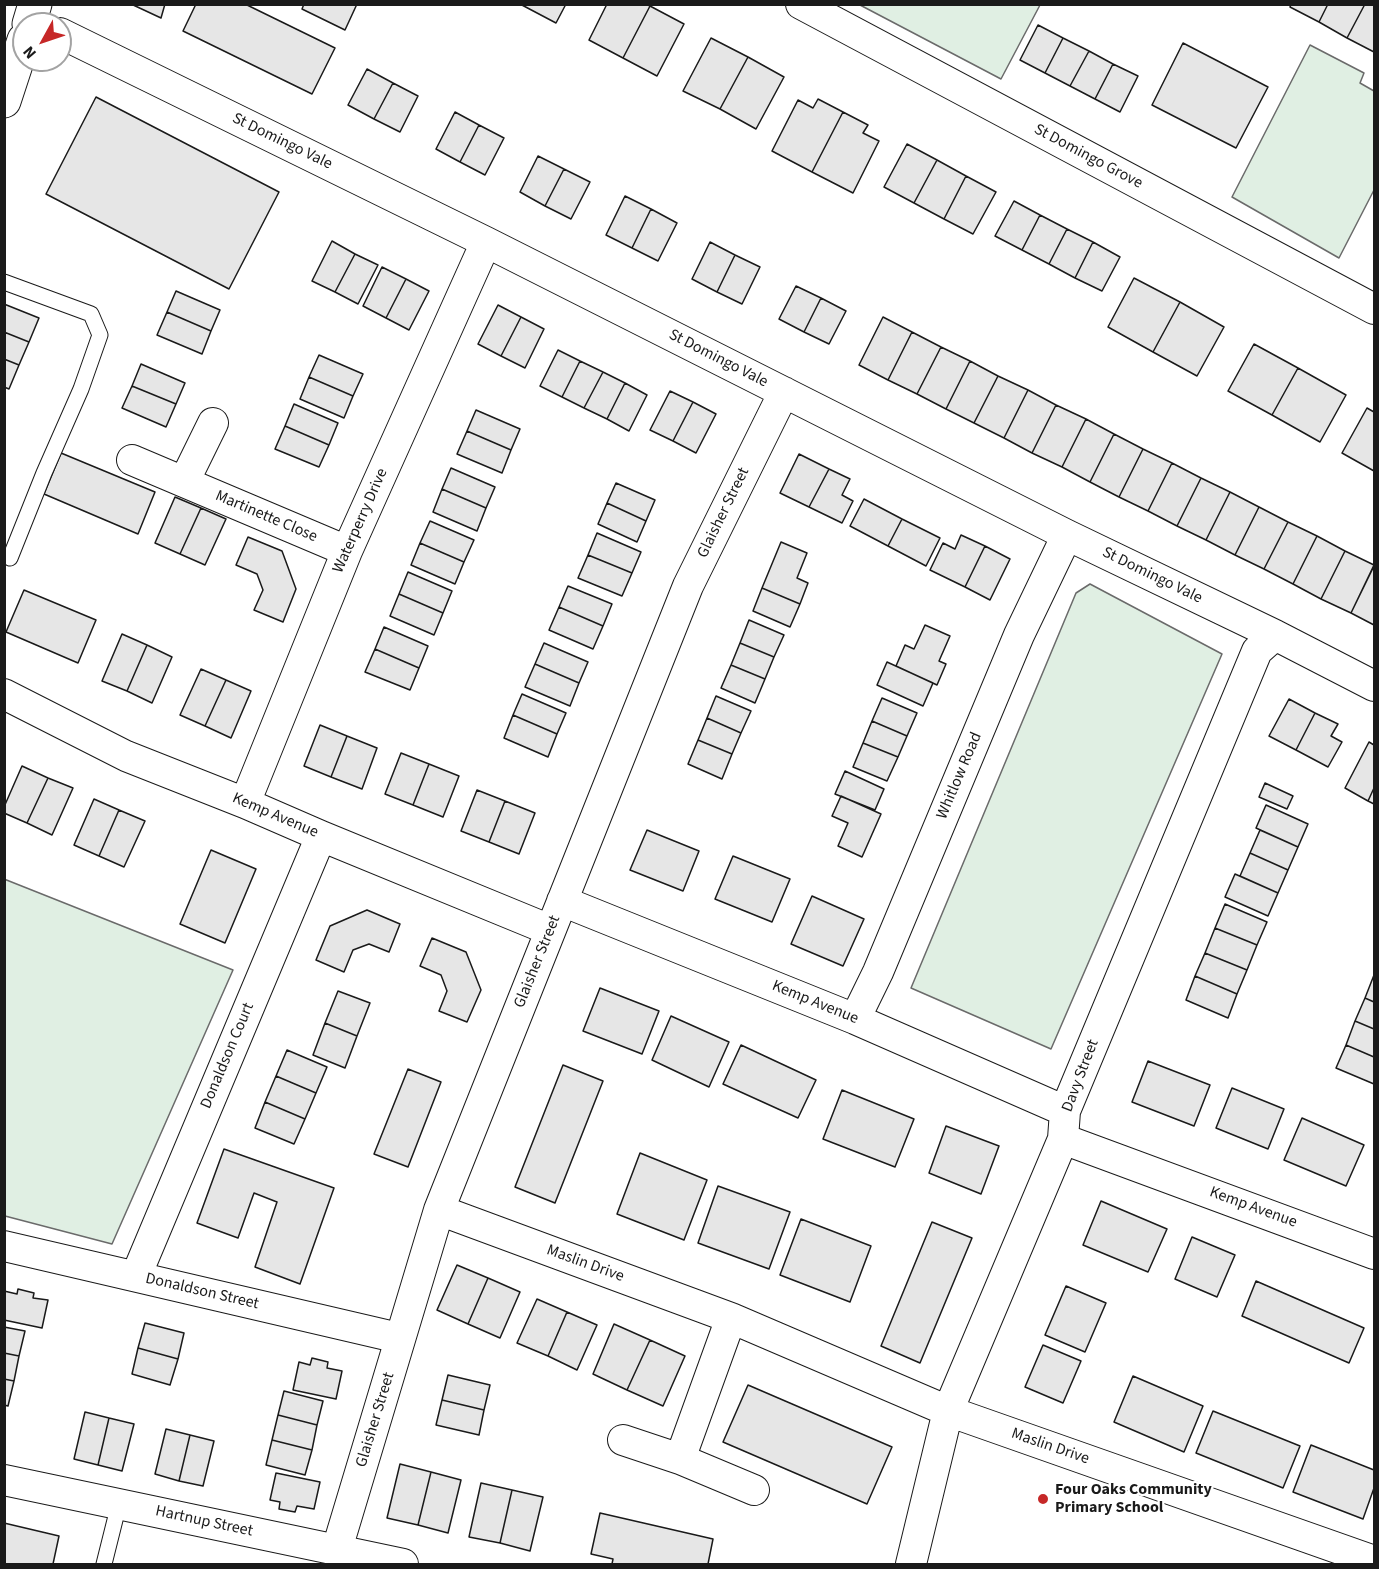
<!DOCTYPE html>
<html>
<head>
<meta charset="utf-8">
<style>
	body { margin:0 }
	#map { position:relative; width:1379px; height:1569px; overflow:hidden; background:#fff; font-family:"Source Sans 3",sans-serif }
	canvas { display:block }
	.frame { position:absolute; inset:0; border:6px solid #1a1a1a; pointer-events:none }
	.north { position:absolute; left:12px; top:12px; width:60px; height:60px; box-sizing:border-box; background:#fff; border:2px solid #a3a3a3; border-radius:50%; rotate:230deg; font-size:16px; font-weight:700; line-height:24px; text-align:center; color:#1a1a1a }
	.north::after { content:''; display:block; margin:auto; width:21px; height:27px; background:#c62828; clip-path:polygon(50% 0,100% 100%,50% 72%,0 100%) }
</style>
</head>
<body>
<div id="map">
<canvas width="1379" height="1569"></canvas>
<div class="frame"></div>
<div class="north">N</div>
</div>
<script>
const g = document.querySelector('canvas').getContext('2d');
g.lineJoin = 'round';
function fill(path, color) { g.fillStyle = color; g.fill(path, 'evenodd'); }
const toPath = rows => new Path2D(rows.map(r => 'M' + r).join(''));
function stroke(path, color, width, dash) { g.strokeStyle = color; g.lineWidth = width; g.lineCap = dash ? 'butt' : 'round'; g.setLineDash(dash || []); g.stroke(path); }
function write(font, color, halo, rows, align = 'center') {
  g.font = font + ' "Source Sans 3",sans-serif'; g.lineWidth = 4.5; g.setLineDash([]); g.textBaseline = 'middle'; g.strokeStyle = halo; g.fillStyle = color; for (const [text, x, y, turn = 0] of rows) {
    g.save(); g.translate(x, y); g.rotate((+turn || 0) * Math.PI / 180); g.textAlign = isNaN(turn) ? turn : align; if (halo) g.strokeText(text, 0, 0); g.fillText(text, 0, 0); g.restore();
  }
}
const green = toPath([
	[860,5,1040,5,1001,79,860,5],
	[1310,45,1364,73,1360,83,1374,91,1374,190,1339,258,1232,197,1310,45],
	[1090,584,1222,654,1051,1049,911,988,1076,593,1090,584],
	[4,879,233,970,112,1244,5,1216,4,879]
]);
const building = toPath([
	[131,4,165,4,161,18,131,4],
	[196,4,245,4,335,48,312,94,183,31,196,4],
	[304,4,357,4,345,30,302,9,304,4],
	[520,4,566,4,556,23,520,4],
	[607,4,646,4,650,6,623,58,589,40,607,4],
	[1291,4,1328,4,1319,22,1290,7,1291,4],
	[1328,4,1365,4,1347,38,1319,22,1328,4],
	[1365,4,1374,4,1374,52,1347,38,1365,4],
	[650,6,684,24,657,76,623,58,650,6],
	[1038,25,1063,38,1045,73,1020,60,1038,25],
	[711,38,748,57,720,109,683,91,711,38],
	[1063,38,1089,51,1070,86,1045,73,1063,38],
	[1183,43,1268,87,1236,148,1152,105,1183,43],
	[1089,51,1113,64,1095,99,1070,86,1089,51],
	[748,57,784,77,756,129,720,109,748,57],
	[1113,64,1138,76,1120,112,1095,99,1113,64],
	[367,69,393,83,374,119,348,105,367,69],
	[393,83,418,96,400,132,374,119,393,83],
	[96,97,279,192,229,289,46,194,96,97],
	[818,99,843,112,812,172,772,151,798,100,813,108,818,99],
	[455,112,479,125,460,162,436,149,455,112],
	[843,112,868,125,863,133,879,141,853,193,812,172,843,112],
	[479,125,504,138,485,175,460,162,479,125],
	[907,144,937,160,914,203,884,187,907,144],
	[538,156,564,169,545,206,520,192,538,156],
	[937,160,966,176,944,219,914,203,937,160],
	[564,169,590,182,571,219,545,206,564,169],
	[966,176,996,192,973,234,944,219,966,176],
	[625,196,651,209,632,248,606,235,625,196],
	[1014,201,1040,215,1022,250,995,236,1014,201],
	[651,209,677,223,658,261,632,248,651,209],
	[1040,215,1067,229,1049,264,1022,250,1040,215],
	[1067,229,1093,242,1075,278,1049,264,1067,229],
	[332,241,355,254,335,292,312,281,332,241],
	[710,242,735,255,717,292,692,279,710,242],
	[1093,242,1120,257,1102,291,1075,278,1093,242],
	[355,254,378,265,358,304,335,292,355,254],
	[735,255,760,267,742,304,717,292,735,255],
	[382,267,406,279,386,318,363,306,382,267],
	[1134,278,1180,302,1153,352,1108,327,1134,278],
	[406,279,429,291,409,330,386,318,406,279],
	[796,286,821,298,804,332,779,319,796,286],
	[176,291,220,310,211,331,167,312,176,291],
	[821,298,846,311,829,344,804,332,821,298],
	[1180,302,1224,327,1197,376,1153,352,1180,302],
	[4,304,39,318,29,342,4,332,4,304],
	[498,305,521,317,501,356,478,344,498,305],
	[167,312,211,331,202,354,157,335,167,312],
	[521,317,544,329,525,368,501,356,521,317],
	[883,317,912,332,888,380,859,365,883,317],
	[4,332,29,342,19,365,4,359,4,332],
	[912,332,941,347,917,394,888,380,912,332],
	[1254,344,1298,368,1272,415,1228,391,1254,344],
	[941,347,970,361,946,409,917,394,941,347],
	[558,350,580,361,562,397,540,386,558,350],
	[319,355,363,374,353,396,309,377,319,355],
	[4,359,19,365,9,389,4,387,4,359],
	[580,361,603,372,584,408,562,397,580,361],
	[970,361,998,376,974,423,946,409,970,361],
	[141,364,185,383,176,404,132,386,141,364],
	[1298,368,1346,395,1320,442,1272,415,1298,368],
	[603,372,625,383,607,419,584,408,603,372],
	[998,376,1028,390,1004,438,974,423,998,376],
	[309,377,353,396,344,418,300,399,309,377],
	[625,383,647,395,629,431,607,419,625,383],
	[132,386,176,404,166,427,122,408,132,386],
	[1028,390,1056,405,1032,453,1004,438,1028,390],
	[670,391,693,402,673,441,650,430,670,391],
	[693,402,716,414,696,453,673,441,693,402],
	[294,404,338,423,329,445,285,426,294,404],
	[1056,405,1086,419,1062,467,1032,453,1056,405],
	[1367,408,1374,412,1374,471,1342,453,1367,408],
	[476,410,520,429,511,450,467,431,476,410],
	[1086,419,1114,434,1090,482,1062,467,1086,419],
	[285,426,329,445,319,467,275,449,285,426],
	[467,431,511,450,502,473,457,454,467,431],
	[1114,434,1143,449,1119,497,1090,482,1114,434],
	[1143,449,1172,463,1148,511,1119,497,1143,449],
	[61,453,155,492,138,534,44,494,61,453],
	[799,454,829,469,809,507,780,493,799,454],
	[1172,463,1201,478,1177,526,1148,511,1172,463],
	[451,468,495,487,486,508,442,489,451,468],
	[829,469,850,479,842,495,853,501,842,523,809,507,829,469],
	[1201,478,1230,492,1206,540,1177,526,1201,478],
	[616,483,655,500,646,521,607,503,616,483],
	[442,489,486,508,477,531,433,512,442,489],
	[1230,492,1259,507,1235,555,1206,540,1230,492],
	[175,497,201,508,180,554,155,543,175,497],
	[864,499,902,519,888,546,850,526,864,499],
	[607,503,646,521,637,542,598,524,607,503],
	[1259,507,1288,522,1264,569,1235,555,1259,507],
	[201,508,226,519,205,565,180,554,201,508],
	[902,519,940,538,926,566,888,546,902,519],
	[430,521,474,540,464,562,420,543,430,521],
	[1288,522,1317,536,1293,584,1264,569,1288,522],
	[597,533,641,552,632,573,588,555,597,533],
	[961,535,985,546,965,587,930,570,943,543,955,549,961,535],
	[1317,536,1345,551,1321,599,1293,584,1317,536],
	[248,537,282,551,296,589,283,622,254,610,263,590,257,574,236,565,248,537],
	[781,542,807,553,797,578,808,583,800,604,762,588,781,542],
	[420,543,464,562,455,584,411,565,420,543],
	[985,546,1010,559,990,600,965,587,985,546],
	[1345,551,1374,565,1351,613,1321,599,1345,551],
	[588,555,632,573,622,596,578,578,588,555],
	[1374,566,1374,625,1351,613,1374,566],
	[408,572,452,591,443,613,399,594,408,572],
	[568,586,612,604,603,626,559,607,568,586],
	[762,588,800,604,790,627,753,611,762,588],
	[24,590,96,620,78,663,6,632,24,590],
	[399,594,443,613,434,635,390,616,399,594],
	[559,607,603,626,593,649,549,630,559,607],
	[749,620,784,635,774,657,740,643,749,620],
	[925,625,950,636,939,661,946,664,937,685,896,666,905,645,914,649,925,625],
	[384,627,428,646,419,668,375,649,384,627],
	[122,634,147,645,127,691,102,681,122,634],
	[544,643,588,662,579,683,535,664,544,643],
	[740,643,774,657,765,679,731,665,740,643],
	[147,645,172,657,152,703,127,691,147,645],
	[375,649,419,668,410,690,365,672,375,649],
	[887,662,933,683,923,706,877,685,887,662],
	[535,664,579,683,570,706,525,687,535,664],
	[731,665,765,679,755,703,721,688,731,665],
	[201,669,226,680,205,726,180,715,201,669],
	[226,680,251,691,231,738,205,726,226,680],
	[522,694,566,713,557,734,513,715,522,694],
	[716,696,751,711,741,733,707,718,716,696],
	[882,698,917,713,907,736,872,721,882,698],
	[1289,699,1315,713,1296,750,1269,736,1289,699],
	[1315,713,1338,724,1331,736,1342,742,1328,767,1296,750,1315,713],
	[513,715,557,734,548,757,504,738,513,715],
	[707,718,741,733,732,754,698,740,707,718],
	[872,721,907,736,898,757,863,743,872,721],
	[320,725,347,736,331,777,304,766,320,725],
	[347,736,377,748,362,789,331,777,347,736],
	[698,740,732,754,722,779,688,764,698,740],
	[1369,742,1374,745,1374,788,1368,801,1345,788,1369,742],
	[863,743,898,757,887,781,853,767,863,743],
	[401,753,429,764,413,805,385,794,401,753],
	[429,764,459,776,443,817,413,805,429,764],
	[22,766,48,778,27,823,4,813,4,807,22,766],
	[845,771,884,789,875,810,835,794,845,771],
	[48,778,73,788,52,835,27,823,48,778],
	[1265,783,1293,796,1287,809,1259,797,1265,783],
	[1374,788,1374,804,1368,801,1374,788],
	[477,790,505,801,489,842,461,831,477,790],
	[841,796,881,814,862,857,838,846,848,823,832,816,841,796],
	[94,799,119,810,99,856,74,845,94,799],
	[505,801,535,813,519,854,489,842,505,801],
	[1266,805,1308,824,1298,847,1256,828,1266,805],
	[119,810,145,821,124,867,99,856,119,810],
	[647,830,699,851,683,891,630,870,647,830],
	[1260,830,1298,847,1288,870,1250,853,1260,830],
	[211,850,256,869,225,943,180,924,211,850],
	[1250,853,1288,870,1278,893,1240,876,1250,853],
	[733,856,790,879,772,922,715,899,733,856],
	[1235,874,1278,893,1268,916,1225,897,1235,874],
	[812,896,864,919,843,966,791,944,812,896],
	[1225,904,1267,922,1257,945,1215,928,1225,904],
	[367,910,400,924,389,952,369,944,353,950,344,972,316,960,330,926,367,910],
	[1215,928,1257,945,1247,970,1205,953,1215,928],
	[432,938,466,952,481,990,467,1022,439,1011,447,991,441,975,420,966,432,938],
	[1205,953,1247,970,1237,994,1195,976,1205,953],
	[1374,975,1374,1002,1365,998,1374,975],
	[1195,976,1237,994,1228,1018,1186,1000,1195,976],
	[600,988,659,1011,642,1054,583,1031,600,988],
	[338,991,370,1003,357,1036,325,1023,338,991],
	[1365,998,1374,1002,1374,1029,1355,1021,1365,998],
	[671,1016,729,1042,709,1087,652,1060,671,1016],
	[1355,1021,1374,1029,1374,1057,1346,1045,1355,1021],
	[325,1023,357,1036,345,1068,313,1055,325,1023],
	[741,1045,816,1080,798,1118,723,1084,741,1045],
	[1346,1045,1374,1057,1374,1084,1336,1068,1346,1045],
	[287,1050,327,1067,316,1093,276,1076,287,1050],
	[1148,1061,1210,1085,1194,1126,1132,1102,1148,1061],
	[563,1065,603,1081,555,1203,515,1187,563,1065],
	[408,1069,441,1082,408,1167,374,1154,408,1069],
	[276,1076,316,1093,305,1119,265,1102,276,1076],
	[1232,1088,1284,1109,1268,1149,1216,1128,1232,1088],
	[842,1090,914,1119,895,1167,823,1139,842,1090],
	[265,1102,305,1119,294,1144,255,1128,265,1102],
	[1302,1118,1364,1145,1346,1186,1284,1160,1302,1118],
	[946,1126,999,1146,981,1194,929,1173,946,1126],
	[224,1149,334,1188,300,1284,255,1267,277,1202,254,1193,238,1238,197,1223,224,1149],
	[640,1153,707,1180,684,1240,617,1214,640,1153],
	[718,1186,790,1212,769,1269,698,1243,718,1186],
	[1101,1201,1167,1229,1148,1272,1083,1245,1101,1201],
	[801,1219,871,1246,850,1302,780,1275,801,1219],
	[932,1222,972,1238,920,1363,881,1346,932,1222],
	[1192,1237,1235,1255,1217,1297,1175,1279,1192,1237],
	[457,1265,488,1278,468,1324,437,1310,457,1265],
	[488,1278,520,1292,500,1338,468,1324,488,1278],
	[1256,1281,1364,1328,1349,1363,1242,1316,1256,1281],
	[1066,1286,1106,1303,1085,1352,1045,1335,1066,1286],
	[18,1289,34,1293,33,1298,48,1300,42,1328,4,1320,4,1291,17,1294,18,1289],
	[537,1299,567,1312,548,1356,517,1343,537,1299],
	[567,1312,597,1325,577,1370,548,1356,567,1312],
	[145,1323,184,1333,178,1359,138,1348,145,1323],
	[614,1324,650,1340,627,1390,593,1374,614,1324],
	[4,1327,25,1331,19,1356,4,1353,4,1327],
	[650,1340,685,1356,663,1406,627,1390,650,1340],
	[1043,1345,1081,1361,1063,1403,1025,1387,1043,1345],
	[138,1348,178,1359,170,1385,132,1374,138,1348],
	[4,1353,19,1356,14,1381,4,1379,4,1353],
	[312,1358,328,1362,327,1368,342,1371,336,1399,293,1390,299,1362,310,1365,312,1358],
	[448,1375,490,1385,484,1410,442,1400,448,1375],
	[1133,1376,1203,1406,1184,1452,1114,1422,1133,1376],
	[4,1379,14,1381,8,1406,4,1405,4,1379],
	[748,1385,892,1447,867,1504,723,1442,748,1385],
	[284,1391,323,1401,317,1425,278,1415,284,1391],
	[442,1400,484,1410,479,1435,436,1425,442,1400],
	[1213,1411,1300,1446,1283,1488,1196,1453,1213,1411],
	[85,1412,109,1418,98,1465,74,1459,85,1412],
	[278,1415,317,1425,312,1450,272,1440,278,1415],
	[109,1418,134,1424,122,1471,98,1465,109,1418],
	[166,1429,190,1435,179,1481,155,1474,166,1429],
	[190,1435,214,1441,203,1486,179,1481,190,1435],
	[272,1440,312,1450,305,1475,266,1465,272,1440],
	[1311,1445,1374,1470,1374,1488,1363,1519,1293,1492,1311,1445],
	[400,1464,431,1472,418,1525,387,1518,400,1464],
	[431,1472,461,1480,448,1533,418,1525,431,1472],
	[276,1473,320,1482,314,1509,297,1506,295,1512,279,1509,280,1502,270,1500,276,1473],
	[481,1483,512,1490,500,1543,469,1537,481,1483],
	[512,1490,543,1497,530,1551,500,1543,512,1490],
	[600,1513,713,1539,708,1564,612,1564,613,1559,591,1554,600,1513],
	[4,1523,59,1536,53,1564,4,1564,4,1523]
]);
const service = toPath([
	[4,282,91,314,100,335,81,389,44,473,10,558],
	[104,1564,119,1504]
]);
const minor = toPath([
	[801,4,1374,309],
	[60,33,486,242,1067,535,1275,635,1374,686],
	[132,460,347,551],
	[184,482,213,423],
	[4,694,126,756,245,803,321,836,550,930],
	[245,803,347,551,486,242],
	[562,901,855,1019,1065,1111],
	[855,1019,878,972,1019,635,1067,535],
	[1063,1139,1374,1254],
	[439,1210,731,1318,948,1411,1374,1561],
	[4,1246,399,1338],
	[136,1276,321,836],
	[623,1440,680,1459,754,1490],
	[680,1459,731,1318],
	[4,1480,403,1564],
	[337,1549,439,1210,688,586,784,392],
	[911,1564,948,1411,1063,1139,1065,1111,1257,651,1275,635]
]);
const trunk = toPath([
	[29,24,35,4],
	[4,101,24,40]
]);
const markers = [
	[1043,1499,6,"#c62828"]
];
const streetNames = [
	["St Domingo Vale",282,142,26],
	["St Domingo Grove",1088,157,28],
	["St Domingo Vale",718,359,27],
	["Glaisher Street",724,513,-64],
	["Martinette Close",266,517,23],
	["Waterperry Drive",361,521,-66],
	["St Domingo Vale",1152,576,26],
	["Whitlow Road",960,776,-67],
	["Kemp Avenue",275,816,23],
	["Glaisher Street",538,962,-68],
	["Kemp Avenue",815,1003,22],
	["Donaldson Court",228,1056,-67],
	["Davy Street",1081,1076,-69],
	["Kemp Avenue",1253,1208,20],
	["Maslin Drive",585,1264,20],
	["Donaldson Street",202,1292,13],
	["Glaisher Street",376,1420,-73],
	["Maslin Drive",1050,1447,19],
	["Hartnup Street",204,1522,12]
];
const poiNames = [
	["Four Oaks Community",1055,1490],
	["Primary School",1055,1508]
];
fill(green, '#e0efe3');
stroke(green, '#6a6a6a', 1.5);
fill(building, '#e6e6e6');
stroke(building, '#1a1a1a', 1.5);
stroke(service, '#1a1a1a', 17);
stroke(minor, '#1a1a1a', 32);
stroke(trunk, '#1a1a1a', 35);
stroke(service, '#fff', 15);
stroke(minor, '#fff', 30);
stroke(trunk, '#fff', 33);
for (const [x, y, r, color] of markers) { const dot = new Path2D(); dot.arc(x, y, r, 0, 2 * Math.PI); g.fillStyle = color; g.fill(dot); stroke(dot, '#fff', 2); }
write('16px', '#1a1a1a', '#fff', streetNames);
write('bold 16px', '#1a1a1a', '#fff', poiNames, 'left');
</script>
</body>
</html>
